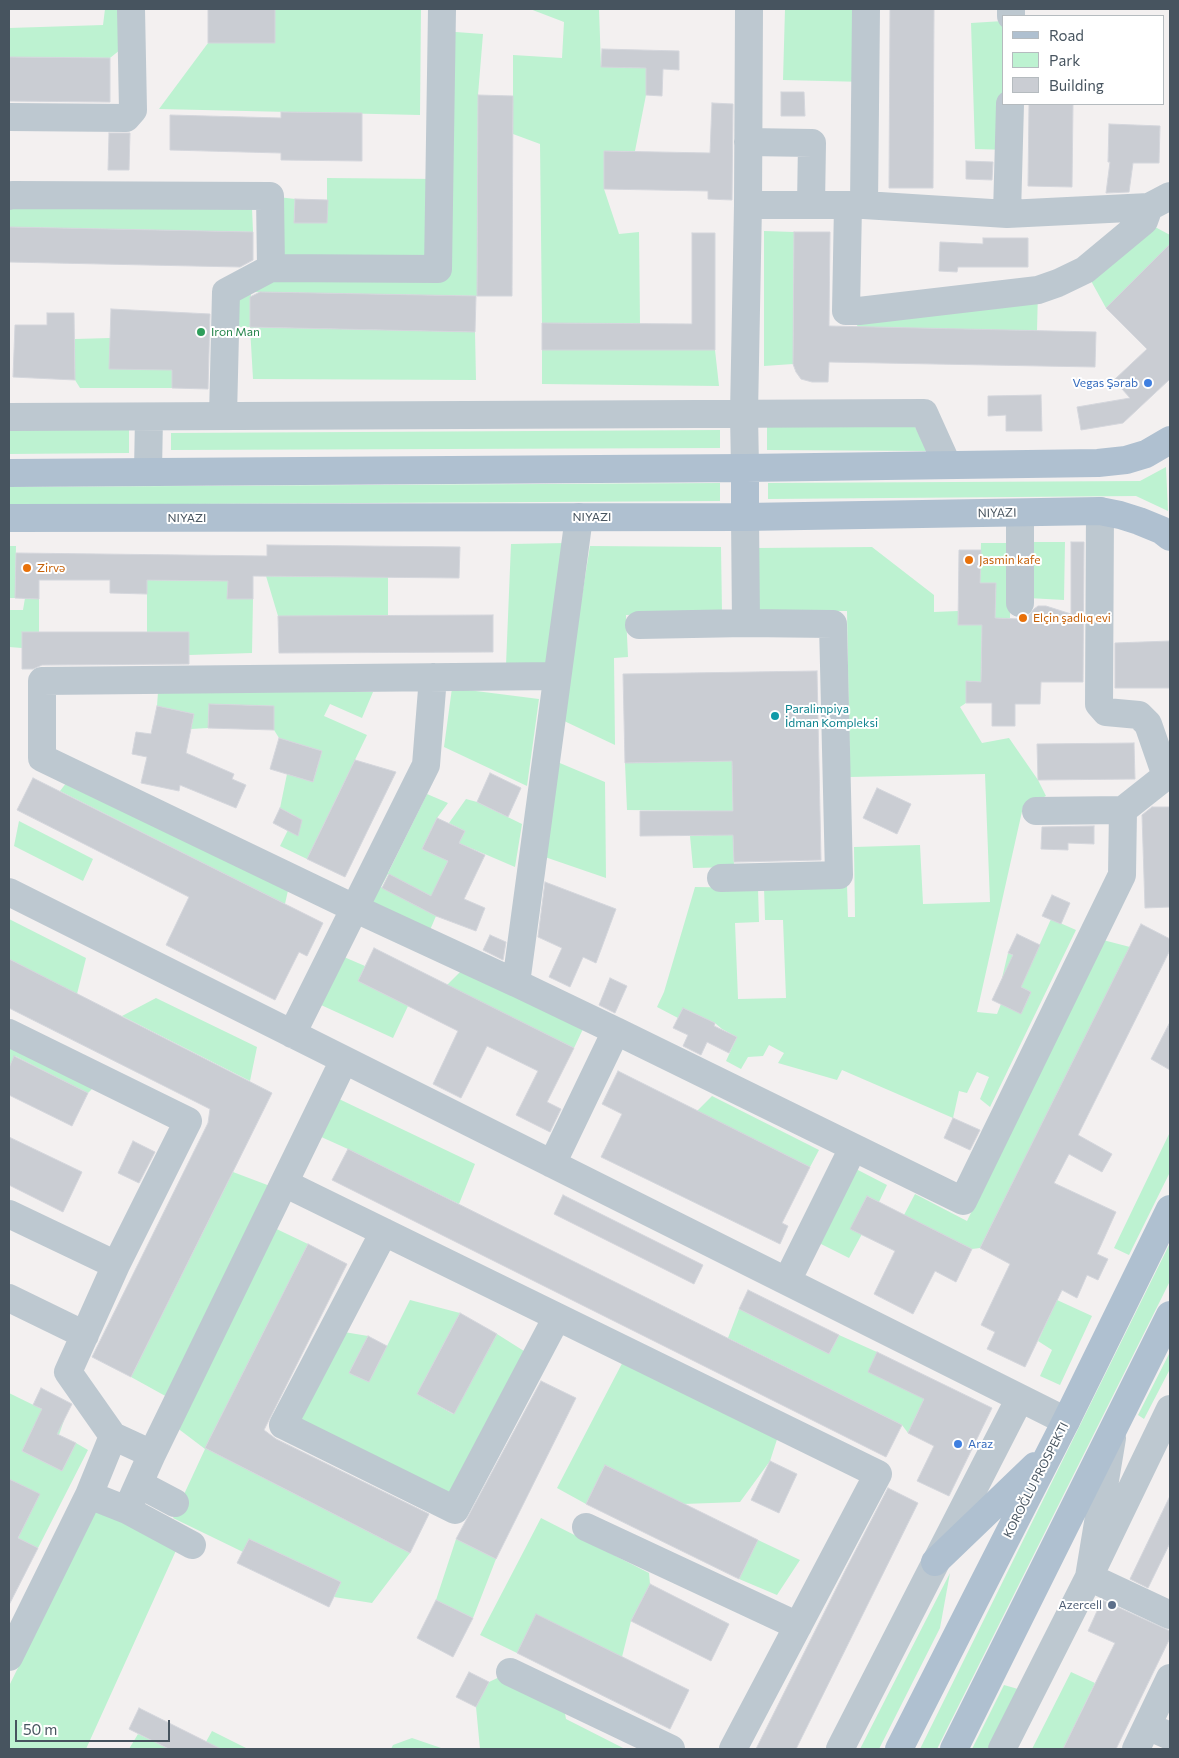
<!DOCTYPE html>
<html>
<head>
<meta charset="utf-8">
<style>
	body { margin:0 }
	#map { position:relative; width:1179px; height:1758px; overflow:hidden; background:#f3f0f0; font-family:Commissioner,sans-serif }
	canvas { display:block }
	.frame { position:absolute; inset:0; border:10px solid #47545f; pointer-events:none }
	.legend { position:absolute; left:1002px; top:15px; width:162px; height:90px; box-sizing:border-box; background:#fff; border:1px solid #b5bbbf; margin:0; padding:6px 9px; list-style:none; font-size:15px; color:#47545f }
	.legend li { display:flex; align-items:center; gap:10px; height:25px }
	.legend b { width:25px; border:1px solid #b5bbbf }
	.scale { position:absolute; left:15px; top:1720px; width:155px; height:22px; box-sizing:border-box; border:2px solid #47545f; border-top:0; padding-left:6px; font-size:15px; line-height:18px; white-space:nowrap; color:#47545f; -webkit-text-stroke:4px #fff; paint-order:stroke }
</style>
</head>
<body>
<div id="map">
<canvas width="1179" height="1758"></canvas>
<div class="frame"></div>
<ul class="legend">
<li><b style="height:6px;background:#afc0d0"></b>Road</li>
<li><b style="height:14px;background:#bdf2d1"></b>Park</li>
<li><b style="height:14px;background:#cacdd3"></b>Building</li>
</ul>
<div class="scale">50 m</div>
</div>
<script>
const g = document.querySelector('canvas').getContext('2d');
g.lineJoin = 'round';
function fill(path, color) { g.fillStyle = color; g.fill(path, 'evenodd'); }
const toPath = rows => new Path2D(rows.map(r => 'M' + r).join(''));
function stroke(path, color, width, dash) { g.strokeStyle = color; g.lineWidth = width; g.lineCap = dash ? 'butt' : 'round'; g.setLineDash(dash || []); g.stroke(path); }
function write(font, color, halo, rows, align = 'center') {
  g.font = font + ' Commissioner,sans-serif'; g.lineWidth = 4; g.setLineDash([]); g.textBaseline = 'middle'; g.strokeStyle = halo; g.fillStyle = color; for (const [text, x, y, turn = 0] of rows) {
    g.save(); g.translate(x, y); g.rotate((+turn || 0) * Math.PI / 180); g.textAlign = isNaN(turn) ? turn : align; if (halo) g.strokeText(text, 0, 0); g.fillText(text, 0, 0); g.restore();
  }
}
const green = toPath([
	[105,9,141,9,141,33,110,58,9,57,9,28,103,25],
	[275,9,421,9,420,115,159,109,208,43,275,43],
	[530,9,599,9,601,66,646,68,646,95,635,151,604,151,604,189,619,234,639,232,640,324,542,323,540,144,513,134,513,55,562,58,564,22],
	[785,9,866,9,866,82,783,80],
	[1003,21,1003,104,1010,150,975,149,971,23],
	[442,31,483,34,478,95,477,296,251,292,250,327,475,332,476,380,253,379,250,327,225,327,226,292,271,267,270,196,295,199,294,223,327,223,327,178,439,179],
	[9,207,252,208,253,232,9,227],
	[1144,221,1170,235,1170,244,1106,308,1085,270],
	[764,231,794,232,793,364,764,366],
	[1038,290,1037,331,857,327,859,311],
	[110,338,110,369,173,338,172,388,80,388,75,380,75,339],
	[542,350,715,350,719,386,542,384],
	[767,426,915,427,928,451,767,450],
	[9,430,129,430,129,453,9,454],
	[720,430,720,448,171,450,171,433],
	[1166,467,1168,511,1136,496,768,499,768,483,1140,481],
	[720,483,720,501,9,505,9,487],
	[1029,542,1065,542,1064,600,1028,598],
	[567,543,551,664,506,665,511,544],
	[981,543,1011,543,1010,618,995,618,996,583,980,583],
	[9,546,16,546,15,598,9,598],
	[590,546,721,547,722,613,626,615,628,657,614,658,615,745,562,720],
	[872,547,934,595,934,612,958,611,958,625,982,625,981,682,966,681,966,703,960,707,982,743,1009,738,1038,780,1046,796,1023,807,977,1012,997,1014,1001,1004,1021,1013,1031,992,1002,978,1008,953,1031,964,1051,919,1076,930,990,1107,980,1099,989,1077,977,1072,967,1093,959,1091,953,1118,842,1070,837,1080,778,1063,784,1053,769,1045,763,1056,748,1057,741,1069,726,1061,737,1037,722,1029,715,1023,683,1008,678,1018,657,1007,664,992,695,887,758,888,759,922,735,923,738,999,786,998,783,920,765,920,764,887,847,885,848,917,855,917,854,847,920,845,923,904,990,902,985,774,850,777,847,611,757,611,757,548],
	[266,576,388,577,388,616,278,616],
	[147,580,228,581,228,598,253,599,252,653,189,655,189,632,147,632],
	[25,598,39,599,39,632,22,648,9,647,9,610,23,610],
	[452,688,539,699,527,786,444,747],
	[158,692,373,692,362,718,330,704,324,716,367,735,307,859,280,846,295,816,280,808,287,774,313,782,322,751,279,738,274,730,274,706,209,704,208,728,191,729,194,714,157,706],
	[555,761,605,782,606,878,542,856],
	[732,761,734,867,693,868,690,836,713,835,713,811,627,810,625,763],
	[70,778,289,886,285,904,60,791],
	[427,794,448,803,437,818,422,849,448,861,442,873,443,902,388,874,381,887,436,916,430,930,365,900,380,869,388,873],
	[466,799,477,802,522,824,515,867,459,843,465,831,449,823],
	[19,821,93,859,83,881,14,846],
	[9,919,86,958,77,994,9,959],
	[1103,940,1130,947,980,1248,972,1249,904,1215,915,1194,967,1221],
	[344,957,365,966,358,981,408,1006,393,1038,321,1005],
	[462,970,583,1029,574,1048,447,985],
	[156,998,257,1047,250,1081,122,1016],
	[9,1033,102,1079,88,1093,15,1056,9,1068],
	[712,1096,819,1150,810,1167,697,1111],
	[339,1099,475,1164,459,1204,348,1149,319,1136],
	[1170,1132,1170,1172,1129,1255,1114,1248],
	[856,1169,887,1185,879,1202,867,1196,851,1229,862,1234,849,1258,819,1243],
	[233,1172,270,1186,169,1398,131,1377],
	[264,1223,308,1244,205,1448,410,1553,372,1603,334,1597,341,1582,249,1539,243,1552,173,1518,205,1449,168,1421],
	[1170,1243,1170,1281,937,1749,920,1749],
	[410,1300,460,1313,417,1394,453,1414,497,1334,535,1358,455,1510,283,1425,332,1330,368,1336,349,1373,369,1382],
	[1057,1300,1092,1316,1060,1385,1040,1376,1052,1350,1038,1341],
	[739,1309,829,1354,839,1335,877,1352,924,1399,908,1433,902,1425,728,1338],
	[628,1352,781,1427,770,1461,740,1502,683,1504,605,1465,586,1504,557,1488],
	[1170,1352,1170,1369,1144,1419,1138,1415],
	[9,1393,64,1420,59,1435,35,1424,22,1451,62,1471,76,1443,88,1450,38,1548,18,1538,39,1495,9,1479],
	[99,1503,179,1544,86,1749,9,1749,9,1686],
	[541,1518,649,1573,650,1584,631,1621,622,1657,536,1615,517,1653,480,1635],
	[456,1539,496,1559,473,1618,436,1600],
	[758,1540,800,1560,777,1595,739,1579],
	[950,1573,940,1628,879,1749,860,1749],
	[510,1672,562,1697,566,1719,625,1749,480,1749,476,1707,489,1682],
	[1071,1672,1095,1683,1063,1749,1032,1749],
	[1004,1685,1018,1689,988,1749,972,1749],
	[212,1731,248,1749,202,1749],
	[138,1734,169,1749,129,1749],
	[412,1738,444,1749,391,1749,393,1745]
]);
const building = toPath([
	[208,9,275,9,275,43,208,43,208,9],
	[890,9,934,9,933,188,889,188,890,9],
	[602,49,679,51,679,70,663,69,662,96,646,95,646,68,601,67,602,49],
	[9,57,110,58,110,102,9,101,9,57],
	[781,92,804,92,805,116,781,116,781,92],
	[478,95,513,96,512,296,477,296,478,95],
	[712,103,733,104,732,200,708,199,708,191,604,189,604,151,710,153,712,103],
	[1029,104,1073,104,1072,187,1028,186,1029,104],
	[281,112,362,113,362,161,281,160,281,153,170,150,170,115,281,118,281,112],
	[1109,124,1160,126,1159,163,1133,163,1129,192,1106,193,1110,162,1108,162,1109,124],
	[109,133,130,133,129,170,108,170,109,133],
	[966,161,993,162,992,180,966,179,966,161],
	[295,199,328,200,327,223,294,223,295,199],
	[9,227,253,232,253,260,240,267,9,262,9,227],
	[794,232,830,232,829,326,1096,332,1095,367,829,362,828,382,812,382,801,379,796,372,793,364,794,232],
	[692,233,715,233,715,350,542,350,542,323,692,324,692,233],
	[983,238,1028,238,1028,267,958,267,957,272,939,271,940,242,983,244,983,238],
	[1170,244,1170,379,1123,423,1081,430,1077,407,1130,398,1114,380,1147,349,1106,308,1170,244],
	[260,292,476,296,475,332,250,327,250,297,260,292],
	[111,309,210,314,208,389,172,388,172,370,109,369,111,309],
	[47,313,74,313,75,380,13,377,15,325,47,325,47,313],
	[1041,395,1042,431,1006,431,1006,415,988,416,988,396,1041,395],
	[1071,542,1084,542,1083,682,1041,682,1040,704,1015,704,1015,726,992,726,992,703,966,703,966,681,981,682,982,625,958,625,959,550,981,550,980,583,996,583,995,618,1020,619,1028,616,1034,609,1038,606,1046,606,1071,614,1071,542],
	[267,545,460,547,459,578,253,576,253,599,227,599,228,581,147,580,147,594,110,593,110,580,39,580,39,599,15,598,16,553,267,556,267,545],
	[493,615,493,652,279,653,278,616,493,615],
	[22,632,189,632,189,664,42,665,33,669,22,669,22,632],
	[1170,641,1170,688,1115,688,1115,643,1170,641],
	[817,671,821,860,734,862,733,835,640,836,640,811,733,811,732,761,625,763,623,674,817,671],
	[209,704,274,706,274,730,208,728,209,704],
	[157,706,194,714,186,753,234,774,232,779,246,785,236,808,180,785,179,791,141,783,147,757,132,754,136,732,151,734,157,706],
	[279,738,322,751,313,782,270,769,279,738],
	[1134,743,1135,779,1038,780,1037,744,1134,743],
	[355,760,396,772,345,877,307,859,355,760],
	[490,773,521,788,508,817,477,802,490,773],
	[33,778,323,923,307,956,299,952,275,1000,166,945,189,897,17,810,33,778],
	[877,788,911,804,897,834,863,818,877,788],
	[1152,807,1170,807,1170,907,1145,908,1142,815,1152,807],
	[280,808,302,820,298,836,273,823,280,808],
	[437,818,465,831,459,843,485,855,464,899,485,908,476,931,436,916,382,888,389,874,431,896,448,861,422,849,437,818],
	[1094,826,1094,844,1068,843,1068,850,1041,849,1042,827,1094,826],
	[545,882,616,909,596,963,583,957,570,987,549,977,562,948,538,937,545,882],
	[1052,895,1070,903,1061,924,1042,916,1052,895],
	[1141,924,1170,939,1170,950,1078,1135,1112,1154,1102,1172,1069,1154,1054,1183,1116,1212,1097,1254,1108,1259,1098,1280,1087,1275,1077,1298,1062,1290,1025,1367,987,1349,995,1332,981,1325,1010,1264,980,1248,1141,924],
	[1017,934,1040,945,1021,987,1031,992,1021,1014,992,1000,1013,955,1008,953,1017,934],
	[490,935,506,942,503,960,483,950,490,935],
	[374,948,574,1048,547,1102,561,1109,550,1132,516,1115,538,1071,487,1046,461,1098,433,1084,458,1031,358,981,374,948],
	[9,959,272,1093,131,1377,92,1357,208,1123,210,1109,9,1008,9,959],
	[610,978,627,986,615,1013,599,1005,610,978],
	[683,1008,715,1023,714,1026,737,1037,729,1053,707,1042,701,1055,683,1046,688,1035,673,1028,683,1008],
	[1170,1022,1170,1070,1151,1059,1170,1022],
	[14,1056,88,1093,72,1126,9,1095,9,1068,14,1056],
	[618,1071,810,1167,782,1223,788,1226,780,1244,601,1157,622,1114,602,1104,618,1071],
	[953,1118,980,1130,970,1150,944,1138,953,1118],
	[9,1137,82,1172,63,1212,9,1185,9,1137],
	[133,1141,155,1152,139,1183,118,1173,133,1141],
	[348,1149,902,1425,886,1457,332,1180,348,1149],
	[563,1195,703,1265,694,1284,554,1214,563,1195],
	[867,1196,972,1249,956,1282,935,1271,913,1314,874,1294,895,1251,850,1229,867,1196],
	[308,1244,347,1264,264,1430,276,1439,429,1514,410,1553,205,1448,308,1244],
	[748,1290,839,1335,829,1354,739,1309,748,1290],
	[460,1313,497,1334,454,1414,417,1394,460,1313],
	[368,1336,387,1346,369,1382,349,1373,368,1336],
	[877,1352,992,1408,949,1496,917,1481,934,1446,908,1433,924,1399,868,1372,877,1352],
	[541,1381,576,1398,496,1559,456,1539,541,1381],
	[41,1388,72,1404,57,1434,76,1443,62,1471,22,1451,42,1409,33,1405,41,1388],
	[770,1461,797,1474,779,1513,751,1500,770,1461],
	[605,1465,758,1540,739,1579,586,1504,605,1465],
	[9,1479,40,1494,18,1538,38,1548,9,1605,9,1479],
	[888,1488,918,1503,796,1749,756,1749,846,1569,888,1488],
	[1170,1496,1170,1543,1148,1588,1130,1579,1170,1496],
	[249,1539,341,1582,329,1607,237,1563,249,1539],
	[650,1584,729,1624,711,1661,631,1621,650,1584],
	[436,1600,473,1618,453,1657,417,1638,436,1600],
	[1102,1600,1170,1631,1170,1638,1116,1749,1063,1749,1115,1643,1088,1631,1102,1600],
	[536,1614,689,1690,670,1729,517,1653,536,1614],
	[469,1672,489,1682,476,1707,456,1697,469,1672],
	[139,1708,221,1749,169,1749,129,1729,139,1708]
]);
const minor = toPath([
	[1011,16,1011,9],
	[9,117,126,118,133,110,131,9],
	[748,142,812,143,811,205],
	[9,196,12,195,270,196,271,268,438,269,442,9],
	[748,205,864,205,866,9],
	[848,205,846,311,859,311,1038,290,1058,283,1085,270,1144,221,1149,207,1170,196],
	[864,205,1007,214,1010,104],
	[1007,214,1149,207],
	[223,416,226,292,271,268],
	[9,417,924,413,947,464],
	[745,468,744,414,748,205,749,9],
	[148,471,149,417],
	[1100,511,1099,704,1106,712,1139,715,1148,724,1166,776],
	[1020,603,1020,513],
	[639,625,746,623],
	[1123,810,1166,776,1170,775],
	[721,878,839,875,833,624,746,623,745,517],
	[9,892,1066,1421],
	[516,983,354,908,42,758,42,681,557,676],
	[616,1031,963,1201,1122,875,1123,810,1036,811],
	[9,1033,188,1121,116,1265],
	[292,1034,426,765,433,677],
	[552,1164,616,1031,516,983,579,517],
	[284,1183,878,1474,733,1749],
	[9,1214,116,1265,68,1372,113,1436,89,1495],
	[384,1232,283,1425,455,1510,557,1317],
	[787,1281,853,1148],
	[9,1298,85,1335],
	[113,1436,152,1454,344,1060],
	[1112,1438,1089,1577,1170,1615],
	[139,1484,175,1503],
	[127,1510,152,1454],
	[586,1527,798,1626],
	[9,1657,89,1495,127,1510,192,1545],
	[510,1672,671,1749],
	[1147,1726,1170,1736],
	[840,1749,1020,1398],
	[1002,1749,1089,1577,1170,1409],
	[1136,1749,1170,1678]
]);
const major = toPath([
	[745,468,745,517],
	[9,473,745,468,1098,463,1126,460,1146,454,1170,440],
	[9,518,745,517,1100,511,1120,515,1139,521,1161,530,1170,537],
	[935,1562,1035,1466],
	[899,1749,1066,1421,1170,1209],
	[954,1749,1170,1315]
]);
const markers = [
	[201,332,5,"#2e9e5b"],
	[1148,383,5,"#3f7fe0"],
	[969,560,5,"#e8710a"],
	[27,568,5,"#e8710a"],
	[1023,618,5,"#e8710a"],
	[775,716,5,"#0f9aa8"],
	[958,1444,5,"#3f7fe0"],
	[1112,1605,5,"#5c6f8a"]
];
const leisureNames = [
	["Iron Man",211,332]
];
const shopNames = [
	["Vegas Şərab",1138,383],
	["Araz",968,1444,"left"]
];
const streetNames = [
	["NIYAZI",997,513,-1],
	["NIYAZI",592,517],
	["NIYAZI",187,518],
	["KOROĞLU PROSPEKTI",1036,1480,-63]
];
const foodNames = [
	["Jasmin kafe",979,560],
	["Zirvə",37,568],
	["Elçin şadlıq evi",1033,618]
];
const cultureNames = [
	["Paralimpiya",785,709],
	["İdman Kompleksi",785,723]
];
const serviceNames = [
	["Azercell",1102,1605]
];
fill(green, '#bdf2d1');
fill(building, '#cacdd3');
stroke(building, '#d4d6dc', 1);
stroke(minor, '#bdc8d0', 28);
stroke(major, '#afc0d0', 28);
for (const [x, y, r, color] of markers) { const dot = new Path2D(); dot.arc(x, y, r, 0, 2 * Math.PI); g.fillStyle = color; g.fill(dot); stroke(dot, '#fff', 2); }
write('12px', '#27864d', '#fff', leisureNames, 'left');
write('12px', '#366cbe', '#fff', shopNames, 'right');
write('12px', '#47545f', '#fff', streetNames);
write('12px', '#c56008', '#fff', foodNames, 'left');
write('12px', '#0d838f', '#fff', cultureNames, 'left');
write('12px', '#4e5e75', '#fff', serviceNames, 'right');
</script>
</body>
</html>
